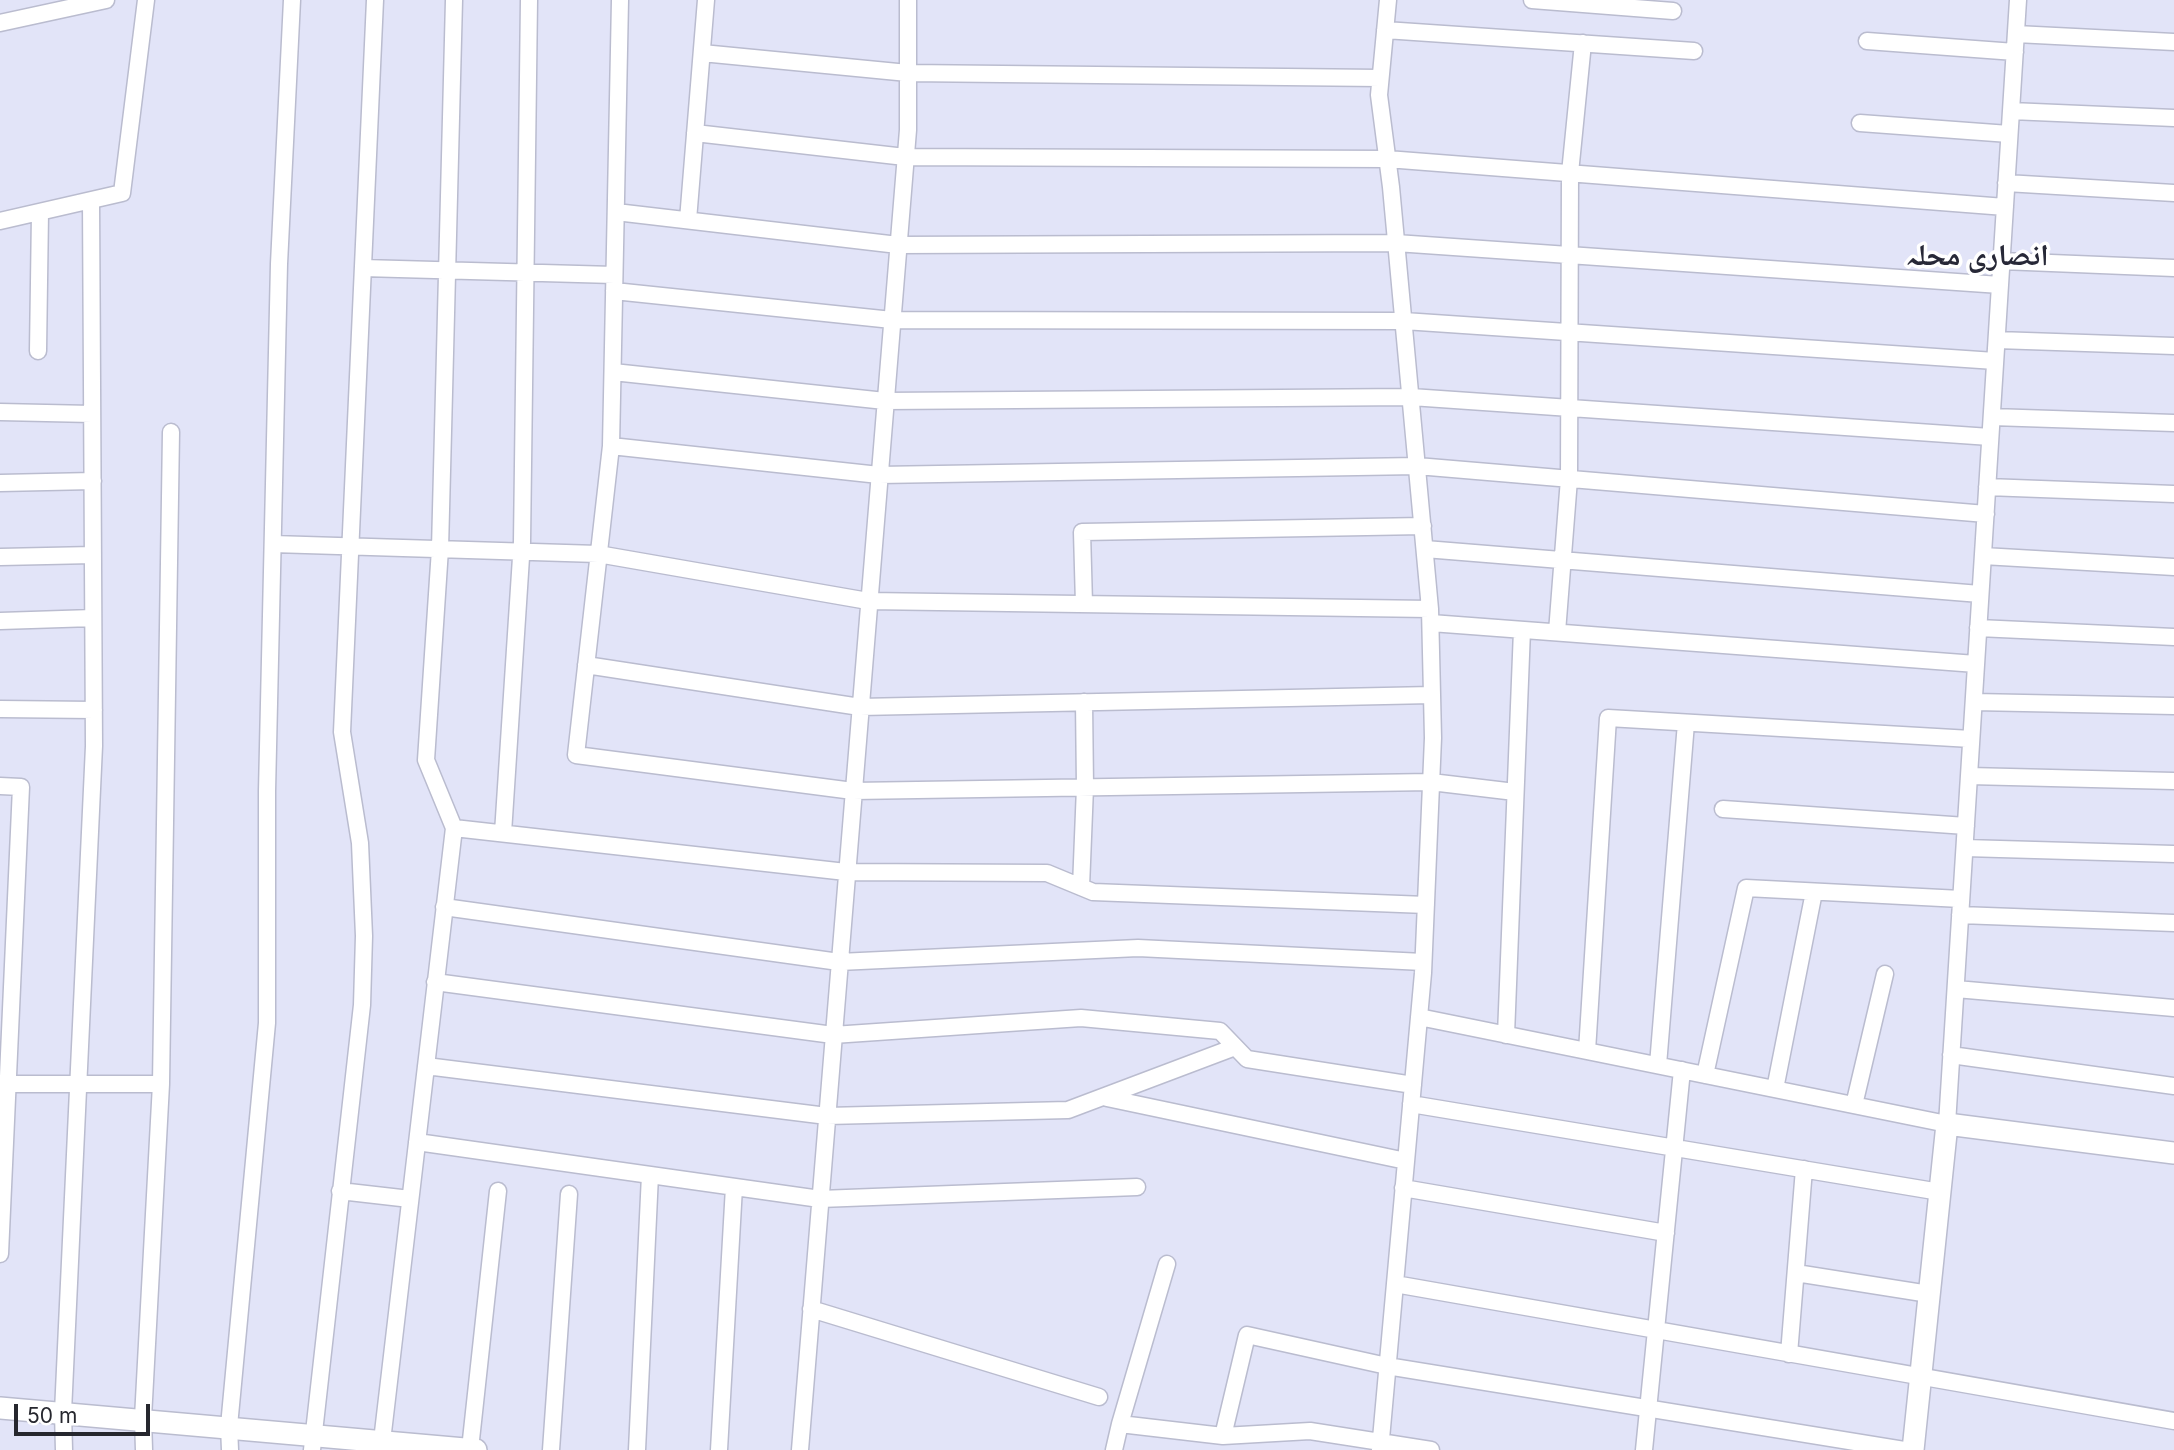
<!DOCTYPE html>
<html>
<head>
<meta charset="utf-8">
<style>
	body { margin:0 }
	#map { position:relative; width:2174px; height:1450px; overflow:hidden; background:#e2e4f8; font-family:Inter,sans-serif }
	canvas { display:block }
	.scale { position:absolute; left:14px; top:1404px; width:136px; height:32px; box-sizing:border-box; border:4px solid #26272e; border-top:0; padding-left:9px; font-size:21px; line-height:24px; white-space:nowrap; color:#26272e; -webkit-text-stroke:5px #fff; paint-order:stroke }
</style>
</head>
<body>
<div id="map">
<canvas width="2174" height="1450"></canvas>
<div class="scale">50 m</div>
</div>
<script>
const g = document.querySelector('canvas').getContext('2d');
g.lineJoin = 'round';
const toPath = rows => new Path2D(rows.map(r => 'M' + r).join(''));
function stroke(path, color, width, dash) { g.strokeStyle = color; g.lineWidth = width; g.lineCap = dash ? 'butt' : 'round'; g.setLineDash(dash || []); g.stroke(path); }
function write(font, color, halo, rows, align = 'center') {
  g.font = font + ' Inter,"Noto Naskh Arabic",sans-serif'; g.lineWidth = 7; g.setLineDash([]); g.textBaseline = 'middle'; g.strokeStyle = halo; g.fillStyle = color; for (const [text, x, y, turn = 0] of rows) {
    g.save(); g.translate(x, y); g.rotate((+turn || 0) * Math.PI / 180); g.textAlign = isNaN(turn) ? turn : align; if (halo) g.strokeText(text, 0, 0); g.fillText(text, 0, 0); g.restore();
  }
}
const minor = toPath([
	[620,0,611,446,576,755,853,791,1431,782,1515,792],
	[1532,0,1673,11],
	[0,23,106,0],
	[1385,30,1694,51],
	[2016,34,2174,42],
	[1867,41,2015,52],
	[702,53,908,73,1380,78],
	[2011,111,2174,118],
	[1860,123,2009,134],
	[695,133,905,157,1387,159,2005,207],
	[2006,183,2174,193],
	[616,212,898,245,1396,243,2000,285],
	[688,220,706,0],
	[0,221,122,193,146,0],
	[2002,261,2174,268],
	[363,268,614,275],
	[614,291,892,320,1404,321,1995,361],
	[1997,340,2174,346],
	[38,351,40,213],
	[613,372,885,401,1411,397,1990,437],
	[0,412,92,414],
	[1992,417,2174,423],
	[611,446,879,475,1417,466,1986,514],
	[0,483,93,481],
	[1987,487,2174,494],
	[273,544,598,554,868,601,1430,609],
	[1425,549,1980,594],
	[1983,556,2174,567],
	[0,557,93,555],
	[1084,604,1082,532,1423,526],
	[0,621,93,618],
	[1431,623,1976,664],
	[1978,628,2174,637],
	[1557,632,1569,479,1570,173,1583,43],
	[586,665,860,707,1432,695],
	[1974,702,2174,706],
	[0,709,94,710],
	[1969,776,2174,781],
	[0,786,21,787,0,1254],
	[1723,809,1966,826],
	[454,828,846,872,1047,873,1093,892,1426,905],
	[503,833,522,542,529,0],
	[1965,848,2174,854],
	[1081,887,1085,787,1084,702],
	[444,907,839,962,1138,948,1423,962],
	[1960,915,2174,923],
	[435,982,833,1035,1081,1018,1220,1031,1247,1059,1413,1085],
	[1956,989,2174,1008],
	[1419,1017,1947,1124,2018,0],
	[1506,1035,1522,630],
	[1587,1051,1608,718,1971,739],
	[1951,1055,2174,1086],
	[1658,1065,1686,723],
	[426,1066,827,1116,1068,1110,1235,1047],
	[1705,1075,1746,888,1961,899],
	[0,1084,161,1084],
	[1775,1089,1814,892],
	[1107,1098,1406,1161],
	[1411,1104,1940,1192],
	[1854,1105,1885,974],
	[417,1142,820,1199,1137,1187],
	[1403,1188,1666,1233],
	[340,1191,410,1199],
	[1796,1273,1929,1294],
	[1395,1284,2174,1421],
	[811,1309,1099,1397],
	[1789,1354,1804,1169],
	[1120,1424,1167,1264],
	[1223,1436,1247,1335,1387,1366,1904,1450],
	[382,1441,454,828,426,760,440,549,454,0],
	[470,1449,498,1191],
	[64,1450,63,1412,94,746,91,201],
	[144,1450,143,1418,161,1084,171,432],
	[230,1450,229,1426,267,1023,267,791,279,264,292,0],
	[312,1450,362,1005,364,936,360,843,342,732,375,0],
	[551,1450,569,1194],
	[637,1450,650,1175],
	[719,1450,734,1187],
	[800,1450,908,130,908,0],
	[1114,1450,1120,1424,1223,1436,1310,1431,1431,1450],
	[1380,1450,1423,973,1433,738,1430,609,1391,187,1379,95,1388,0],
	[1644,1450,1682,1070]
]);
const tertiary = toPath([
	[0,1408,476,1450],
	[1913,1450,1947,1124,2174,1153]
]);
const districtNames = [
	["انصاری محلہ",1977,256]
];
stroke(minor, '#babccf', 19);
stroke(tertiary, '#babccf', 24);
stroke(minor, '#fff', 16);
stroke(tertiary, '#fff', 21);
write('bold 30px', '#272837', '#fff', districtNames);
</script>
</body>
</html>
